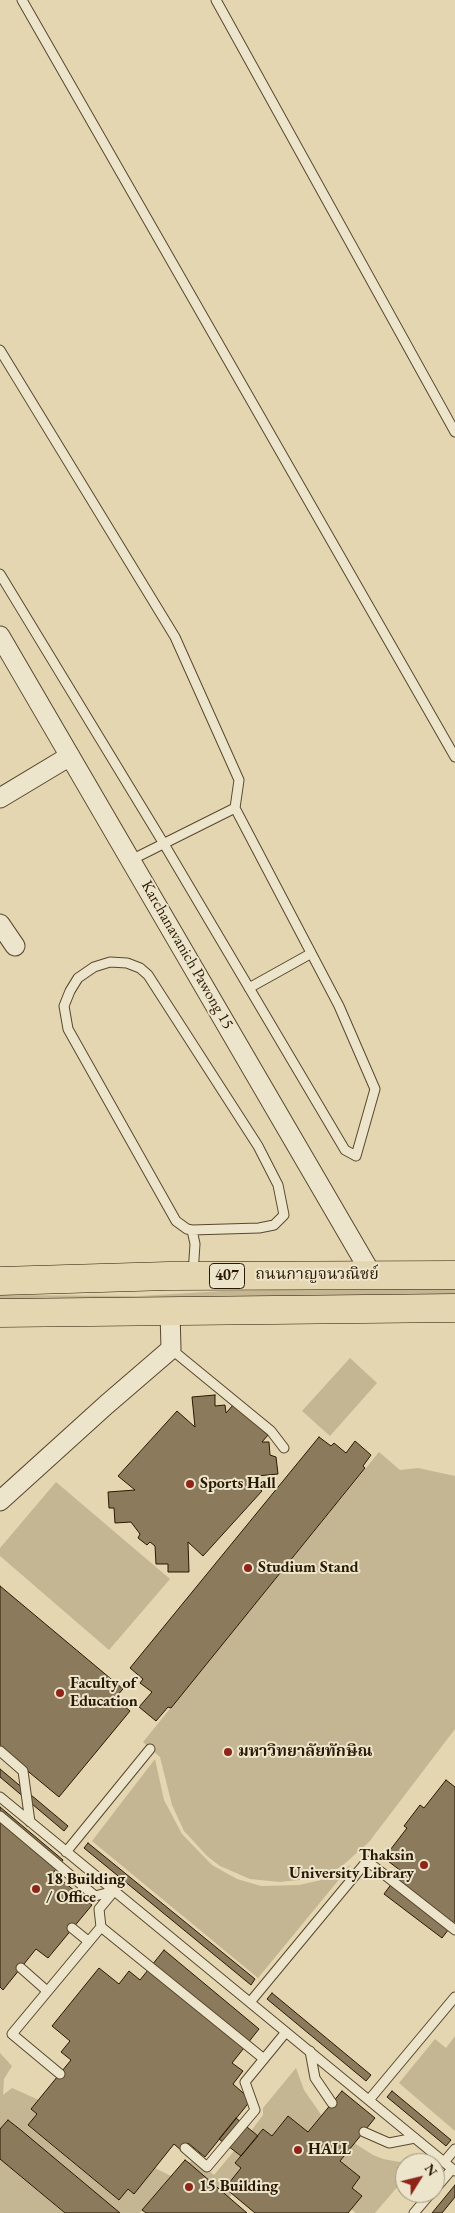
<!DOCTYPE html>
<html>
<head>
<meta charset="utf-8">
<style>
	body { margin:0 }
	#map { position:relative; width:455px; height:2213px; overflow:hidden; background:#e4d6b0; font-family:"EB Garamond",serif }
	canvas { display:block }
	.north { position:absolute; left:395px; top:2153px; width:50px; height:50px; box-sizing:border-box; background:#ede4cc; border:1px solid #9f937b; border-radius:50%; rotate:54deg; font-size:14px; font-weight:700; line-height:20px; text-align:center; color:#2a1902 }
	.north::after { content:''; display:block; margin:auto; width:18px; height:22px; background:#8f2418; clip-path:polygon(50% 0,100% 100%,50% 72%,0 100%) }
</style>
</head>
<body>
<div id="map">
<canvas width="455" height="2213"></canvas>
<div class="north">N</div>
</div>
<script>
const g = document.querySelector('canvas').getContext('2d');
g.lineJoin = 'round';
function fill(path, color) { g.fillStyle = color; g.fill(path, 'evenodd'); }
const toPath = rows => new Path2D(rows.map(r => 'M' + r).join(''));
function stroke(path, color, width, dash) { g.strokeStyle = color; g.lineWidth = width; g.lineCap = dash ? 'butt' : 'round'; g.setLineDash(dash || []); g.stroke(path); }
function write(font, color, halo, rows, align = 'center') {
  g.font = font + ' "EB Garamond","Noto Serif Thai",serif'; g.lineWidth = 4; g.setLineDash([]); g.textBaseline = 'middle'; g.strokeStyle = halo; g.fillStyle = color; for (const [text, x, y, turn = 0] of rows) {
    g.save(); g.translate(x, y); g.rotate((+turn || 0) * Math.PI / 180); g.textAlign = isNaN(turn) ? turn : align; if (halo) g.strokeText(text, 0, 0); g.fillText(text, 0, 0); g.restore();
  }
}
const green = toPath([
	[455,1286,455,1296,0,1303,0,1295,140,1296,223,1291],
	[350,1358,377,1383,330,1436,302,1411],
	[379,1452,400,1470,418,1468,455,1476,455,1729,369,1842,342,1866,327,1874,308,1879,280,1882,250,1879,220,1866,207,1856,184,1831,172,1805,160,1757,143,1742],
	[56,1482,170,1579,109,1650,0,1556,0,1548],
	[155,1759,164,1800,182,1834,212,1865,237,1879,261,1886,299,1885,326,1879,351,1865,258,1978,92,1841],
	[455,2036,455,2131,399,2083,435,2039,446,2048],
	[0,2053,12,2066,4,2079,3,2095,12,2088,39,2100,31,2109,37,2114,28,2126,119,2200,128,2189,134,2193,155,2168,171,2176,140,2213,120,2213,8,2120,0,2129],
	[296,2068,304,2090,322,2116,308,2132,288,2116,272,2136,264,2129,258,2136,251,2131,263,2115,263,2108],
	[354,2143,373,2155,383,2159,400,2162,419,2160,423,2163,405,2163,405,2178,375,2213,356,2213,351,2209,362,2196,352,2188,360,2177,340,2161],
	[234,2151,241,2156,235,2163,241,2168,225,2188,232,2194,229,2198,189,2163,194,2158,214,2175],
	[0,2159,64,2213,0,2213]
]);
const building = toPath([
	[215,1395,215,1406,225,1405,226,1413,234,1404,268,1435,262,1442,269,1442,270,1455,276,1457,278,1474,246,1477,262,1491,203,1556,188,1542,189,1572,168,1572,168,1564,156,1564,155,1546,150,1542,147,1545,138,1538,140,1534,131,1522,115,1523,114,1508,109,1508,108,1492,135,1490,118,1476,177,1411,195,1427,192,1397,215,1395],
	[319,1437,331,1446,334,1443,346,1453,355,1441,371,1455,363,1466,365,1468,171,1708,168,1707,156,1721,139,1707,152,1692,140,1683,143,1679,130,1668,319,1437],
	[0,1586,123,1689,115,1698,130,1711,59,1797,0,1748,0,1586],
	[0,1769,68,1826,64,1831,0,1777,0,1769],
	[446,1780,455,1787,455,1921,442,1938,384,1894,401,1871,384,1858,407,1828,404,1826,420,1805,424,1808,446,1780],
	[0,1807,63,1860,53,1873,92,1905,48,1958,36,1949,3,1990,0,1987,0,1807],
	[88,1843,255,1979,251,1985,84,1848,88,1843],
	[164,1950,259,2029,232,2063,243,2071,233,2084,251,2100,205,2157,188,2143,182,2151,174,2144,134,2194,128,2189,119,2200,28,2125,37,2114,31,2109,71,2060,61,2052,70,2041,52,2026,99,1968,119,1984,129,1971,140,1980,164,1950],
	[272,1993,371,2075,366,2081,267,1999,272,1993],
	[342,2091,375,2118,340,2161,360,2177,352,2188,362,2196,348,2213,255,2213,225,2188,241,2168,235,2163,263,2129,272,2136,288,2116,308,2132,342,2091],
	[392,2091,451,2140,446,2146,387,2097,392,2091],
	[236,2118,258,2136,241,2156,219,2139,236,2118],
	[8,2120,22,2131,120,2213,65,2213,0,2159,0,2129,8,2120],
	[185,2160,189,2163,247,2213,146,2213,142,2210,185,2160],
	[455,2185,455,2197,442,2213,432,2213,455,2185]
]);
const lane = toPath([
	[22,0,455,757],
	[216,0,455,432],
	[0,350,175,637,239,780,235,808,339,1006,375,1089,356,1156,345,1150,164,844,0,574],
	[131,860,235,808],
	[249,988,310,954],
	[192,1230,259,1228,274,1225,284,1215,278,1185,258,1146,148,975,140,968,127,963,110,962,94,967,78,978,70,991,64,1006,68,1029,176,1221,187,1229,192,1230,195,1244,193,1274],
	[171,1349,271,1431,284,1448],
	[0,1751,23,1771,30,1822],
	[0,1797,455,2171],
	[0,1816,95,1896,114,1891],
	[66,1852,150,1749],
	[101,1927,264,2059],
	[72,1928,88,1941],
	[21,1968,47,1991],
	[251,2001,367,1861,455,1930],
	[310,2051,315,2078,332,2103],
	[60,2074,12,2034,101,1927,99,1909,114,1891],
	[369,2100,455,1997],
	[364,2132,389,2143,415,2138],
	[185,2148,207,2167,255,2110,245,2082,286,2032],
	[444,2162,455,2149],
	[435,2189,452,2169],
	[414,2213,431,2193]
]);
const street = toPath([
	[0,636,372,1275],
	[0,798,70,756],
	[0,924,15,946],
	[0,1501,106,1405,171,1349,170,1312]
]);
const primary = toPath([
	[0,1281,168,1276,455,1275],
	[0,1313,455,1308]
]);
const markers = [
	[190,1484,5,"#8f2418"],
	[248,1568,5,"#8f2418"],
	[60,1693,5,"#8f2418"],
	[228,1752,5,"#8f2418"],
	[424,1865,5,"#8f2418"],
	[36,1889,5,"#8f2418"],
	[298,2150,5,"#8f2418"],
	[189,2187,5,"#8f2418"]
];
const shields = [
	[227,1276,35]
];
const shieldNames = [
	["407",227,1276]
];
const streetNames = [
	["Karchanavanich Pawong 15",187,955,60],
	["ถนนกาญจนวณิชย์",317,1275]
];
const poiNames = [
	["Sports Hall",200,1484],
	["Studium Stand",258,1568],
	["Faculty of",70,1684],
	["Education",70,1702],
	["มหาวิทยาลัยทักษิณ",238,1752],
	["Thaksin",414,1856,"right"],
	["University Library",414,1874,"right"],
	["18 Building",46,1880],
	["/ Office",46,1898],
	["HALL",308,2150],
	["15 Building",199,2187]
];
fill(green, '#c4b692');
fill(building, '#8b7b5c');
stroke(building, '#2a1902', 1);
stroke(lane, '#58482e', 11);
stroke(street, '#58482e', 21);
stroke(primary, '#2a1902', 29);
stroke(lane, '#ede4cc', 9);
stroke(street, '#ede4cc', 19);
stroke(primary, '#e4d6b0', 28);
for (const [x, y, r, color] of markers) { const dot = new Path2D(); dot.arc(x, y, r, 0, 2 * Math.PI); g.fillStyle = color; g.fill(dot); stroke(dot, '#ede4cc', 2); }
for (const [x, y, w] of shields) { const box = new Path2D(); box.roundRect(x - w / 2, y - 12.5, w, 25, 4); g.fillStyle = '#ede4cc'; g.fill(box); stroke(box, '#2a1902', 1); }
write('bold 15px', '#2a1902', null, shieldNames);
write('16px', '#2a1902', '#ede4cc', streetNames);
write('bold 16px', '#2a1902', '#ede4cc', poiNames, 'left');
</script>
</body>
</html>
